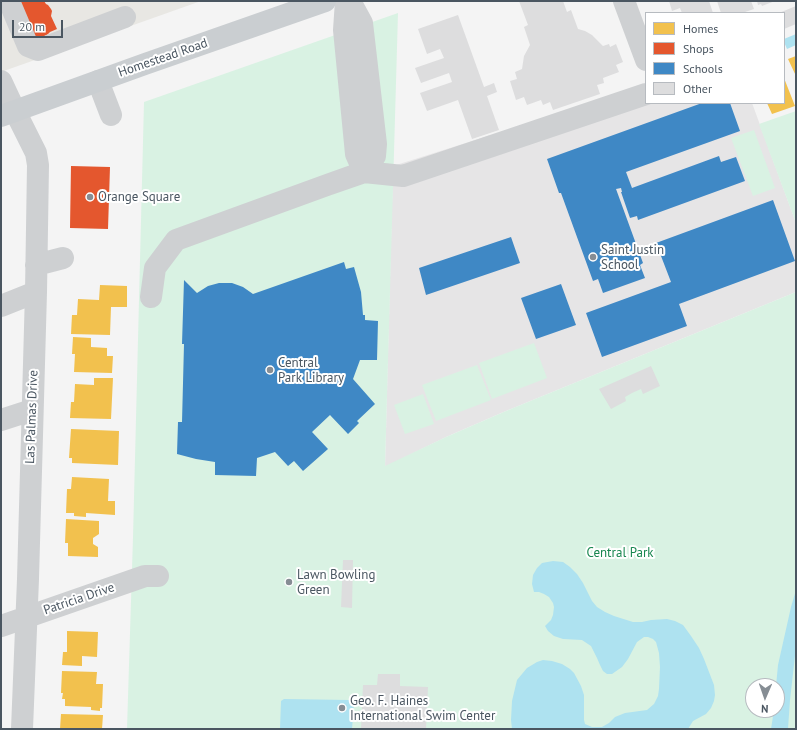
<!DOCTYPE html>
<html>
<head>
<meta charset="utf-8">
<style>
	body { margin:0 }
	#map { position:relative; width:797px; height:730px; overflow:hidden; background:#f4f4f4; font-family:"PT Sans",sans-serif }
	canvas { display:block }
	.frame { position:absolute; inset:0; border:2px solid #4a5661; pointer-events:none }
	.legend { position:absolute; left:645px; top:12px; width:140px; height:92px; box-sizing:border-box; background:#fff; border:1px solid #b7bbc0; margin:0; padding:5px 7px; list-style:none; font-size:12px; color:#4a5661 }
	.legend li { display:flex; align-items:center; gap:8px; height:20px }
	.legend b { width:20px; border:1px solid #b7bbc0 }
	.north { position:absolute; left:745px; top:678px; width:40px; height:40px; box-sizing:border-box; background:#fff; border:1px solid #b7bbc0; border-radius:50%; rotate:182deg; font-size:11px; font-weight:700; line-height:16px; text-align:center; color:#4a5661 }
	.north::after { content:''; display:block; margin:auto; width:14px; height:18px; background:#868d94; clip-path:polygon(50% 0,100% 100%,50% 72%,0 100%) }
	.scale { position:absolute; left:12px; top:20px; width:51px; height:18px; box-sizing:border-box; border:2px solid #4a5661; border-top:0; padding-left:5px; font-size:12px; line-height:14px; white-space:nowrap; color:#4a5661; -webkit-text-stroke:3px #fff; paint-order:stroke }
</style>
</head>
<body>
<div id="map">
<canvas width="797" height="730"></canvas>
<div class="frame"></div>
<ul class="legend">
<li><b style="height:11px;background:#f2c14e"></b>Homes</li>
<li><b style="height:11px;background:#e4572e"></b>Shops</li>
<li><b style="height:11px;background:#3f88c5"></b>Schools</li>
<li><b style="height:11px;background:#ddddde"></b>Other</li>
</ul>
<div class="north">N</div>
<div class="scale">20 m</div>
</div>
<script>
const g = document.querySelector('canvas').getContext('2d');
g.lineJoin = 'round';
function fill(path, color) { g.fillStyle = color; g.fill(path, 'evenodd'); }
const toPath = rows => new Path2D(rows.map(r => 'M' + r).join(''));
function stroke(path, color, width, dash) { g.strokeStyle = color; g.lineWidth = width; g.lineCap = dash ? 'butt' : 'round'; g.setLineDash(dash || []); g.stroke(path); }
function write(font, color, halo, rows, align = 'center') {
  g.font = font + ' "PT Sans",sans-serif'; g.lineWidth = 4; g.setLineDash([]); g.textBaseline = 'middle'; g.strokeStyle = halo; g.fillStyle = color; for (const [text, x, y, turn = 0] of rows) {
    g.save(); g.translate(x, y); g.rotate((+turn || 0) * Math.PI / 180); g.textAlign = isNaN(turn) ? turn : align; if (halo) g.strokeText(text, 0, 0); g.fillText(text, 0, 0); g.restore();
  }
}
const commercial = toPath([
	[1,1,201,1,1,72]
]);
const education = toPath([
	[646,86,646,103,752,103,796,223,796,292,506,411,446,437,385,467,393,166]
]);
const green = toPath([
	[398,13,385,466,446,437,506,411,796,292,796,729,127,729,133,537,144,102],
	[753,686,777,686,777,710,753,710],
	[796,111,796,223,759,124],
	[754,130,775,188,753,196,731,138],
	[534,343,547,378,492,399,479,363],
	[477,365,491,400,436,421,422,385],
	[423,394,434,424,405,434,394,405]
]);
const water = toPath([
	[796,34,796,45,787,49,784,42,784,39],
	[553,561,563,562,570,567,577,574,583,583,592,601,597,607,605,612,614,616,633,622,642,622,651,620,667,619,675,621,683,625,691,636,699,648,704,659,714,685,715,695,714,701,711,708,706,714,693,721,688,729,512,729,511,720,512,701,517,680,527,668,537,662,543,660,552,661,562,664,570,669,574,673,581,686,584,695,584,720,585,724,592,727,602,727,609,723,615,717,625,713,647,710,654,704,658,696,659,689,660,667,659,653,656,642,653,639,648,637,644,637,637,642,628,659,622,667,612,674,607,674,603,671,600,665,597,658,591,646,582,640,563,639,554,636,548,631,545,626,551,620,553,615,554,607,553,603,549,597,544,594,539,592,534,592,532,584,533,575,537,568,542,563],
	[796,590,796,647,790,700,788,729,771,729,774,710,777,710,777,686,776,686,778,665,791,607],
	[284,699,349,700,354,704,352,729,280,729,281,701]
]);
const homes = toPath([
	[796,56,796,76,788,59],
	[784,78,795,106,772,114,767,103,784,103],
	[100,285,127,286,127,307,111,307,110,335,71,334,72,315,77,315,78,299,99,300],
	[73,337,91,338,91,347,107,348,107,356,113,356,112,373,74,372,75,354,72,354],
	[94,378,113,378,111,419,70,418,71,402,74,402,75,384,94,385],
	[71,429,119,431,118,465,72,463,72,458,69,458],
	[72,477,109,479,108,501,115,501,115,515,86,513,86,517,74,516,74,513,66,513,67,489,71,489],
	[66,519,99,521,99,534,93,538,93,544,98,547,98,557,68,556,68,543,65,543],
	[67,631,98,632,97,657,82,656,82,666,62,665,63,652,67,652],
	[62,671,97,672,96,684,103,684,102,708,100,708,100,711,91,710,91,707,65,706,65,699,62,699,63,693,61,693],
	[61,714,103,715,102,729,60,729]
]);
const shops = toPath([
	[14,1,44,1,46,4,48,5,51,9,52,11,51,16,57,29,50,32,48,34,41,38,38,37,30,41],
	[71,166,110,167,108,229,70,228]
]);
const schools = toPath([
	[702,103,712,103,712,104,715,103,730,103,740,131,626,172,632,188,719,156,721,162,736,157,745,181,638,220,637,216,630,218,621,192,622,192,621,188,616,189,643,263,640,265,645,278,603,293,598,279,593,281,561,193,559,193,547,159],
	[773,200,795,261,679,304,687,326,602,357,586,313,671,282,656,243],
	[511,237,520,263,426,295,419,268],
	[344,262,346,269,354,267,361,292,363,315,365,315,365,320,378,321,377,360,360,360,353,379,375,404,357,421,359,423,348,434,330,415,312,432,328,449,303,471,294,461,288,466,275,452,257,458,256,476,215,475,215,462,196,459,177,454,178,422,182,422,184,344,182,344,184,280,197,293,208,286,219,283,232,283,243,287,253,294],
	[561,284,576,325,536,339,521,298]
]);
const building = toPath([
	[519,1,563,1,567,12,571,10,578,29,585,31,592,35,603,46,609,44,610,47,616,44,623,62,616,65,619,72,603,78,604,83,597,85,600,94,553,110,550,102,543,105,541,100,527,105,524,97,516,100,510,81,517,79,515,72,522,69,524,56,530,45,524,27,528,25],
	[669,1,709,1,713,13,682,13,680,8,672,11],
	[717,1,751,1,754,9,742,13,721,13],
	[757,1,775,1,762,6,761,4,758,5],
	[796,6,796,24,784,29,784,13,779,13],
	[458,15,484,87,494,83,497,92,487,96,499,130,472,139,458,100,427,111,420,93,452,82,449,73,421,83,415,68,444,58,440,49,427,54,418,29],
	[651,366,660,386,643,394,641,389,632,393,625,397,626,401,611,409,599,389],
	[343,560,353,560,352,608,341,607],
	[378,674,400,674,400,686,428,687,426,729,361,729,363,685,377,685]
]);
const minor = toPath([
	[9,1,28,46,38,50,125,17],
	[346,1,344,30,356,154,364,172],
	[350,1,362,23,376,144,375,156,364,172],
	[624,1,646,60],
	[1,81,15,111,36,153,38,165,36,292,28,579,22,729],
	[98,81,111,115],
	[36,265,63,258],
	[151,297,155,268,176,240,327,185,364,172,403,176,646,94],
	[1,306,36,292],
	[1,420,32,410],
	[1,626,145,576,158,576]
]);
const major = toPath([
	[1,116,145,64,325,1]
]);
const markers = [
	[90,197,4,"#868d94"],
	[593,257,4,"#868d94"],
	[270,370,4,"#868d94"],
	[289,582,4,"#868d94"],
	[342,708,4,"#868d94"]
];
const streetNames = [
	["Homestead Road",163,58,-19],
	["Las Palmas Drive",32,417,-88],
	["Patricia Drive",79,599,-19]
];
const poiNames = [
	["Orange Square",98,197],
	["Saint Justin",601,250],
	["School",601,265],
	["Central",278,363],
	["Park Library",278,378],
	["Lawn Bowling",297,575],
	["Green",297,590],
	["Geo. F. Haines",350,701],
	["International Swim Center",350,716]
];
const parkNames = [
	["Central Park",620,553]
];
fill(commercial, '#e8e7e3');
fill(education, '#e6e5e6');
fill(green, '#d9f2e3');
fill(water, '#aee2f0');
fill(homes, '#f2c14e');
fill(shops, '#e4572e');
fill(schools, '#3f88c5');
fill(building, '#ddddde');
stroke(minor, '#ced0d2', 22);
stroke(major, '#caced1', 22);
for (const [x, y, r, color] of markers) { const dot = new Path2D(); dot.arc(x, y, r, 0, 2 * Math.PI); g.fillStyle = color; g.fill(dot); stroke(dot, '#fff', 1.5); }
write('13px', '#4a5661', '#fff', streetNames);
write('13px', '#4a5661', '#fff', poiNames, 'left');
write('13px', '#17864f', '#fff', parkNames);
</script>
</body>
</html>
